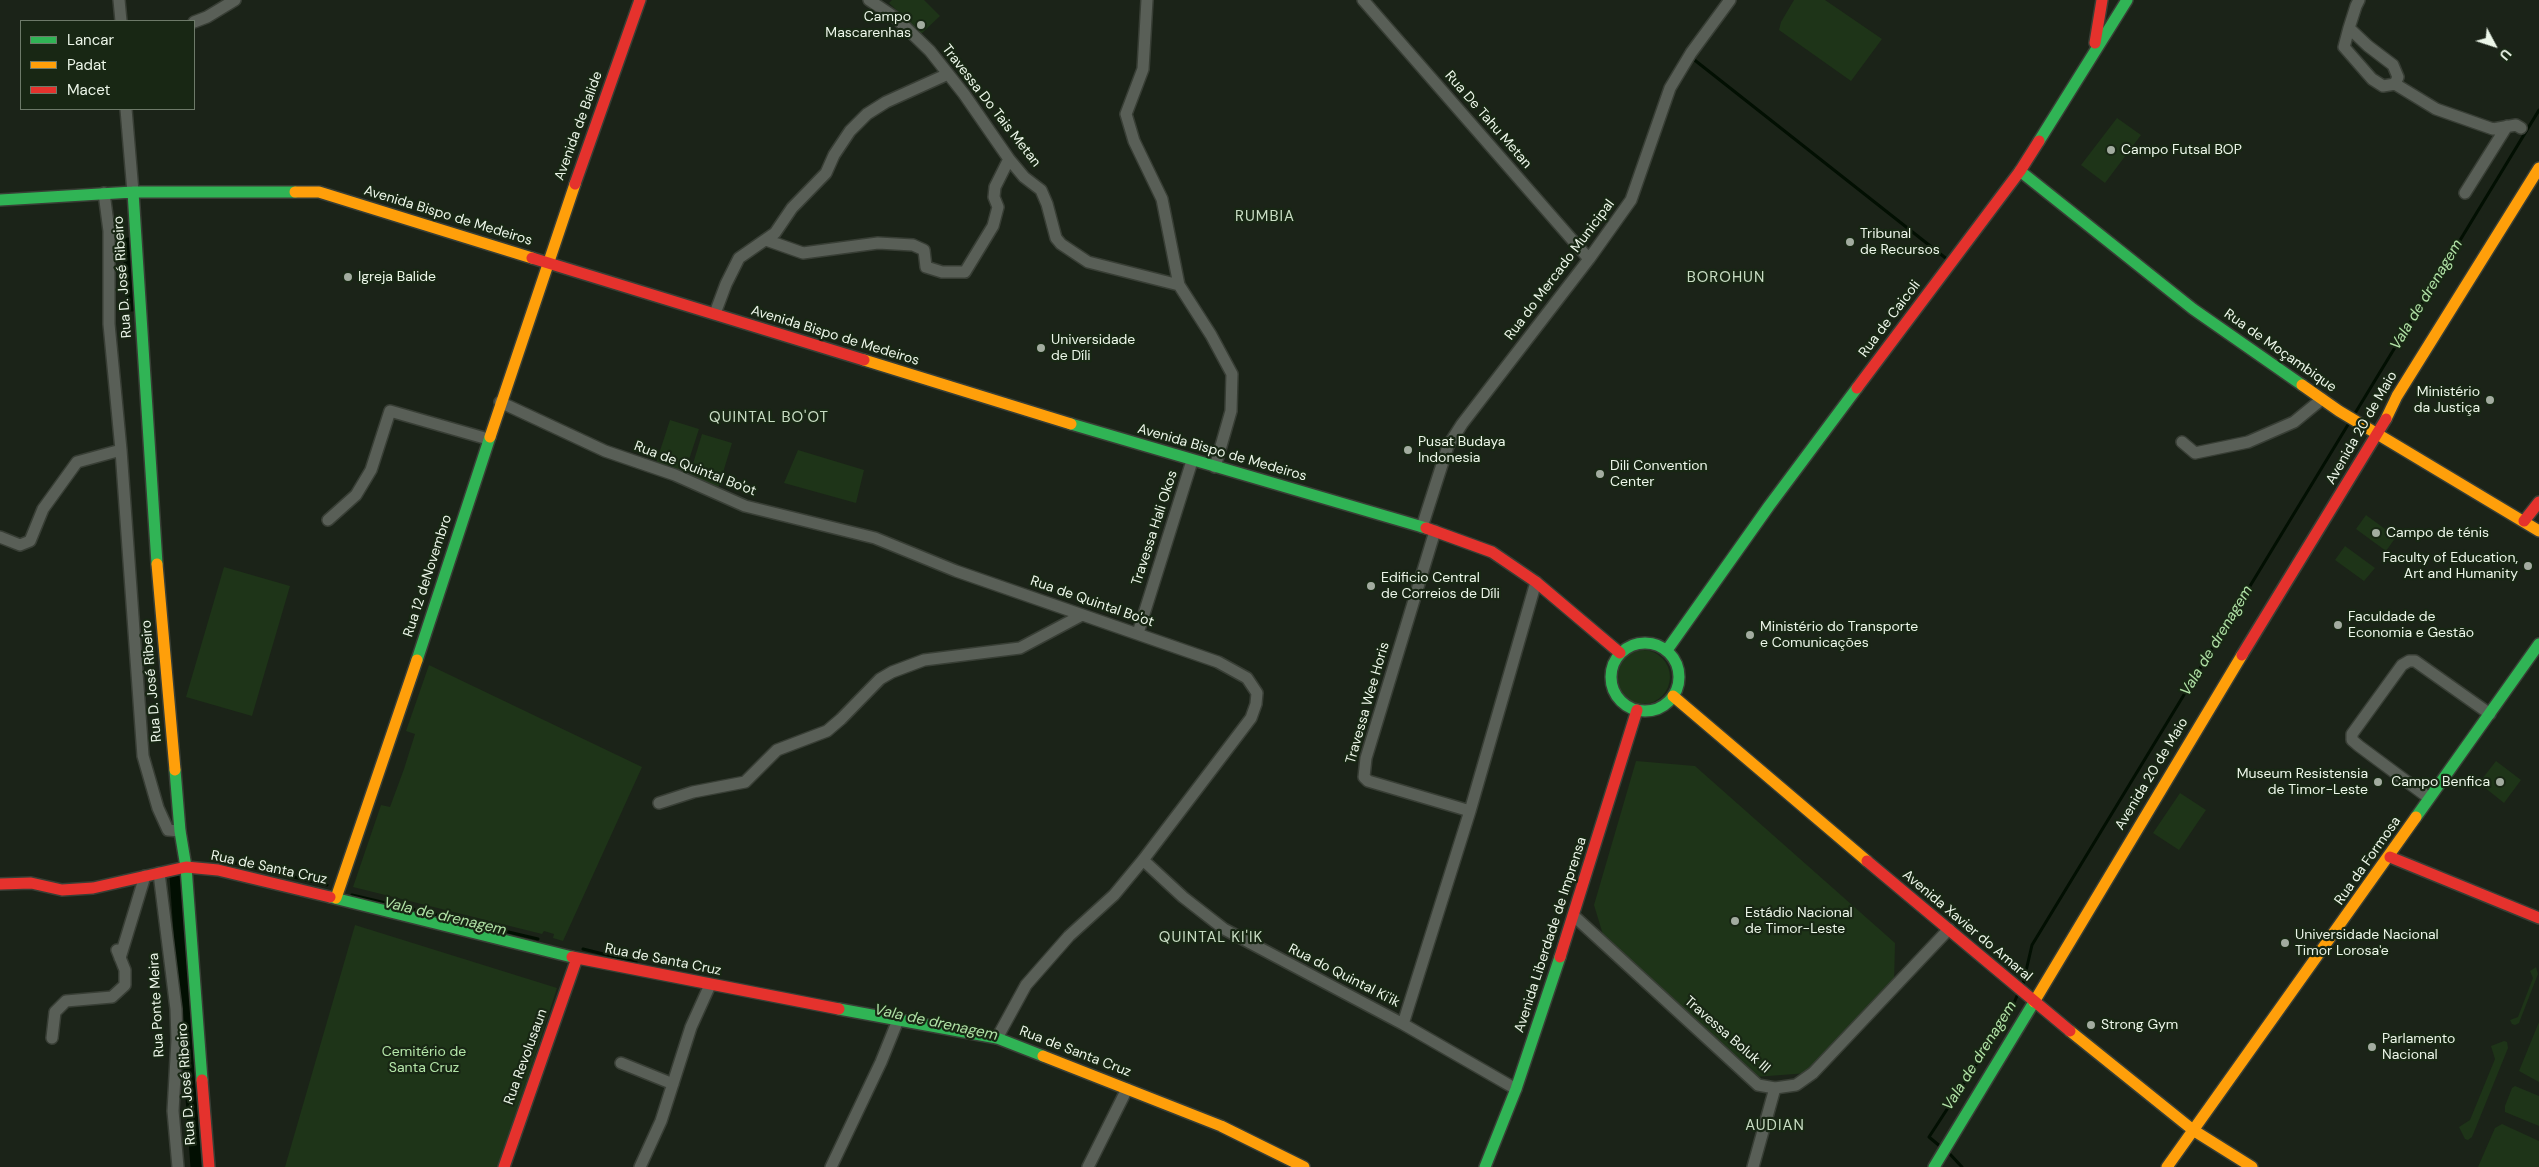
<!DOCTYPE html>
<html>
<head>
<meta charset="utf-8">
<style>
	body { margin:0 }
	#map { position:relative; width:2539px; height:1167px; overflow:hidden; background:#1b2318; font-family:"DM Sans",sans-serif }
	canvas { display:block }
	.legend { position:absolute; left:20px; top:20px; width:175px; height:90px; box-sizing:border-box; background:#182714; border:1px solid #6d7a69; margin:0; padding:6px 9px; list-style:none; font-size:15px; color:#ecf6e9 }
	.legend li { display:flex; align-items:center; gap:10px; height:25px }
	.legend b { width:25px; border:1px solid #6d7a69 }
	.north { position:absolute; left:2469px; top:20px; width:50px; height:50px; -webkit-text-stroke:4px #182714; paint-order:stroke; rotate:130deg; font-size:14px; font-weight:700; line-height:20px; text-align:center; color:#ecf6e9 }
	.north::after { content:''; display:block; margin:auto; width:18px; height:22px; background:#ecf6e9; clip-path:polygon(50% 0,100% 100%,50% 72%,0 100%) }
</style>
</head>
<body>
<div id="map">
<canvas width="2539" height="1167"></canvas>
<ul class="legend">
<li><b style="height:6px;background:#30b455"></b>Lancar</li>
<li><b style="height:6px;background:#ff9f0a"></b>Padat</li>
<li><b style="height:6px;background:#e5322d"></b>Macet</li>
</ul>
<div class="north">U</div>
</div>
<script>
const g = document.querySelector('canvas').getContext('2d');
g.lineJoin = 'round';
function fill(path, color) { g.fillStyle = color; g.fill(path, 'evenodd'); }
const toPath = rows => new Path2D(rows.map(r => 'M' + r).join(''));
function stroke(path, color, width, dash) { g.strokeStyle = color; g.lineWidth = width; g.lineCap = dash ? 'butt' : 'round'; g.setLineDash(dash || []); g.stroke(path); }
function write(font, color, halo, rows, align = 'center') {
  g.font = font + ' "DM Sans",sans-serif'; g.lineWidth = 4.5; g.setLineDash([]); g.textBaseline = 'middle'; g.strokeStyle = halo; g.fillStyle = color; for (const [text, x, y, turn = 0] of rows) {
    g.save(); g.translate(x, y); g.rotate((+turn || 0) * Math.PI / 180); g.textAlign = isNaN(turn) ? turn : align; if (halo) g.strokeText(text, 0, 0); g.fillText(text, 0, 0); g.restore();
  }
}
const green = toPath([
	[892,0,924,0,940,16,921,34,889,3],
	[1794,0,1825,0,1882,39,1851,81,1779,30,1781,22],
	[2117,118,2141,135,2105,183,2081,165],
	[670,420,699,429,684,475,655,466],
	[702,434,732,443,718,489,688,480],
	[798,450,864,470,856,503,784,483],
	[2366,515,2396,537,2386,551,2356,529],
	[2345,546,2375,568,2364,581,2335,560],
	[224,567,290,586,252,716,186,697],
	'1616 677a27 27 0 1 1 54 0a27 27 0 1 1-54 0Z',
	[429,665,642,767,563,941,553,938,554,934,544,931,542,934,353,887,381,805,390,807,404,769,415,734,406,731],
	[1636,761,1695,766,1895,943,1894,984,1808,1073,1755,1077,1604,938,1594,905],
	[2496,761,2521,780,2504,803,2479,783],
	[2180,793,2206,810,2179,850,2153,833],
	[355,925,557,988,499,1167,285,1167],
	[2536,967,2538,974,2519,1023,2515,1025,2512,1024,2510,1020,2518,1017,2533,978,2530,971],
	[2539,1022,2539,1082,2519,1071],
	[2504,1041,2507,1042,2508,1048,2472,1137,2468,1140,2465,1139,2459,1127,2470,1120,2495,1059,2491,1046],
	[2515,1086,2539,1096,2539,1126,2505,1112,2505,1106,2512,1088],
	[2502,1124,2539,1141,2539,1167,2478,1167,2495,1128]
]);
const stream = toPath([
	[1692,58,1948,260],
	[2354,415,2539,110],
	[227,861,327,885],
	[352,895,538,939],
	[583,949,636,962],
	[2023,984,2032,945,2349,423],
	[1941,1147,1929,1137,2009,1014,2017,996],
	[1948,1152,1962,1167]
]);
const canal = toPath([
	[128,243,132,306],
	[175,876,196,1167]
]);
const street = toPath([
	[119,0,121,21],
	[869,0,896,18,930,51,964,94,1009,159,1024,177,1041,190,1047,204,1056,238,1061,244,1088,262,1179,285],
	[1147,0,1143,69,1126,114,1134,141,1162,199,1179,285,1211,335,1232,374,1231,411,1215,467],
	[1363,0,1589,259],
	[194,22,207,17,235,0],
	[2349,28,2368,46,2393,65,2398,77,2395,84,2383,86,2372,79,2344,47,2349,28,2356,6,2359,0],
	[2395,84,2436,109,2493,129,2516,125,2521,128],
	[126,109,133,192],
	[104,193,109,231,109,324,121,450,143,756,158,808,168,830,180,831],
	[2465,193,2507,126],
	[766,240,803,253,878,243,913,245,924,250,926,267,942,272,965,272,993,226,998,207,994,197,995,187,1009,159],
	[717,308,726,284,739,258,775,233,792,208,826,173,834,155,850,131,867,114,886,102,948,74],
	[500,402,605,451,675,475,745,506,875,538,956,571,1218,662,1247,678,1257,693,1256,704,1251,718,1143,860,1114,895,1069,936,1026,985,997,1038],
	[2182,442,2195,453,2248,442,2294,422,2322,399],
	[328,520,356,495,371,470,390,411,488,439],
	[1422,527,1448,446,1462,424,1589,259,1631,200,1670,88,1691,53,1730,0],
	[1435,531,1366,758,1364,777,1368,781,1470,811],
	[0,537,20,545,30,541,43,509,77,462,121,450],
	[1138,633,1192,461],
	[2429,798,2359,746,2352,740,2352,734,2402,665,2409,661,2415,661,2490,714],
	[659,803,693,792,745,782,777,750,827,731,841,719,880,679,892,672,924,660,1020,648,1082,615],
	[1143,860,1183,897,1224,929,1403,1024,1516,1089],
	[159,873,176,1009,177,1040,173,1111,178,1167],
	[1574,916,1758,1085,1775,1088,1796,1085,1813,1073,1949,929],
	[120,958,145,876],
	[1403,1024,1470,811,1536,582],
	[52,1038,55,1012,66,1001,112,997,125,985,125,970,117,950],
	[621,1063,673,1084],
	[640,1167,661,1121,691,1027,710,985],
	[831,1167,881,1062,898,1020],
	[1088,1167,1127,1089],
	[1753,1167,1775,1088]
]);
const fast = toPath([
	[2039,141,2127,0],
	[2020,171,2193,309,2302,385],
	[133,192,157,564],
	[0,200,133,192,295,192],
	[1071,424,1426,528],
	'1611 677a34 34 0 1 1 68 0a34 34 0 1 1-68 0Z',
	[1667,650,1769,506,1857,388],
	[417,660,490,437],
	[175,770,180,831,186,867,202,1080],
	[2416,817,2539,644],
	[330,897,572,957],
	[839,1009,997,1038,1043,1056],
	[1485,1167,1516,1089,1560,957],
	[1934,1167,2034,1002]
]);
const slow = toPath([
	[295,192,319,192,532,258],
	[864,360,1071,424],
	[2302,385,2339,411,2539,531],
	[2386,419,2397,396,2539,168],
	[490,437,575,184],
	[157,564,175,770],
	[1673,696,1867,861],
	[336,898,417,660],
	[2034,1002,2242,655],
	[2070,1031,2193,1130,2252,1167],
	[1043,1056,1221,1126,1304,1167],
	[2167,1167,2416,817]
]);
const jam = toPath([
	[2095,43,2102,0],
	[575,184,640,0],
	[532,258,864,360],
	[1857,388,2020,171,2039,141],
	[2524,521,2539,502],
	[1426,528,1492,552,1536,582,1620,653],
	[2242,655,2386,419],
	[2390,857,2539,918],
	[1867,861,2070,1031],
	[0,884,31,883,62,890,93,888,186,867,218,870,330,897],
	[572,957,839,1009],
	[1560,957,1637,710],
	[202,1080,209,1167],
	[504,1167,577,958]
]);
const markers = [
	[921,25,5,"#a3aca0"],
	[2111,150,5,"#a3aca0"],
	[1850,242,5,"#a3aca0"],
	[348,277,5,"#a3aca0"],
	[1041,348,5,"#a3aca0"],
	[2490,400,5,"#a3aca0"],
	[1408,450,5,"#a3aca0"],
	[1600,474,5,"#a3aca0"],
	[2376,533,5,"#a3aca0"],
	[2528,566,5,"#a3aca0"],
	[1371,586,5,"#a3aca0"],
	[2338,625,5,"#a3aca0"],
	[1750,635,5,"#a3aca0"],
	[2378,782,5,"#a3aca0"],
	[2500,782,5,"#a3aca0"],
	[1735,921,5,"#a3aca0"],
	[2285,943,5,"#a3aca0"],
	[2091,1025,5,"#a3aca0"],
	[2372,1047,5,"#a3aca0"]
];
const poiNames = [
	["Campo",911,17,"right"],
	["Mascarenhas",911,33,"right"],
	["Campo Futsal BOP",2121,150],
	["Tribunal",1860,234],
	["de Recursos",1860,250],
	["Igreja Balide",358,277],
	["Universidade",1051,340],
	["de Díli",1051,356],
	["Ministério",2480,392,"right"],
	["da Justiça",2480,408,"right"],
	["Pusat Budaya",1418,442],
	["Indonesia",1418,458],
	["Dili Convention",1610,466],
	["Center",1610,482],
	["Campo de ténis",2386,533],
	["Faculty of Education,",2518,558,"right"],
	["Art and Humanity",2518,574,"right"],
	["Edificio Central",1381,578],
	["de Correios de Díli",1381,594],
	["Faculdade de",2348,617],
	["Economia e Gestão",2348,633],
	["Ministério do Transporte",1760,627],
	["e Comunicações",1760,643],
	["Museum Resistensia",2368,774,"right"],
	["de Timor-Leste",2368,790,"right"],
	["Campo Benfica",2490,782,"right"],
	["Estádio Nacional",1745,913],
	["de Timor-Leste",1745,929],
	["Universidade Nacional",2295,935],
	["Timor Lorosa'e",2295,951],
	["Strong Gym",2101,1025],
	["Parlamento",2382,1039],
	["Nacional",2382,1055]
];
const streetNames = [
	["Travessa Do Tais Metan",991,106,52],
	["Rua De Tahu Metan",1488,120,49],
	["Avenida de Balide",579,126,-70],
	["Avenida Bispo de Medeiros",448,216,17],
	["Rua do Mercado Municipal",1560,270,-53],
	["Rua D. José Ribeiro",123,277,-94],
	["Rua de Caicoli",1890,319,-53],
	["Avenida Bispo de Medeiros",835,336,17],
	["Rua de Moçambique",2280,351,35],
	["Avenida 20 de Maio",2362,428,-60],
	["Avenida Bispo de Medeiros",1222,453,16],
	["Rua de Quintal Bo'ot",695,469,21],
	["Travessa Hali Okos",1155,528,-72],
	["Rua 12 deNovembro",428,576,-72],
	["Rua de Quintal Bo'ot",1092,602,19],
	["Rua D. José Ribeiro",152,681,-95],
	["Travessa Wee Horis",1368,703,-74],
	["Avenida 20 de Maio",2152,774,-59],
	["Rua da Formosa",2368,861,-55],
	["Rua de Santa Cruz",269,868,12],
	["Avenida Xavier do Amaral",1967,926,40],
	["Avenida Liberdade de Imprensa",1551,935,-72],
	["Rua de Santa Cruz",663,960,11],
	["Rua do Quintal Ki'ik",1344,976,27],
	["Rua Ponte Meira",157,1005,-93],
	["Travessa Boluk III",1727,1035,41],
	["Rua de Santa Cruz",1075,1052,21],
	["Rua Revolusaun",526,1057,-70],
	["Rua D. José Ribeiro",187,1084,-94]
];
const parkNames = [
	["Cemitério de",424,1052],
	["Santa Cruz",424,1068]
];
const neighbourhoodNames = [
	["RUMBIA",1265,217],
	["BOROHUN",1726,278],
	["QUINTAL BO'OT",769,418],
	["QUINTAL KI'IK",1211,938],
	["AUDIAN",1775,1126]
];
const waterNames = [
	["Vala de drenagem",2427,295,-59],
	["Vala de drenagem",2217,641,-59],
	["Vala de drenagem",445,917,13],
	["Vala de drenagem",936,1023,12],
	["Vala de drenagem",1980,1056,-58]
];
fill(green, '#1e3418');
stroke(stream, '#020f02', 3);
stroke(canal, '#020f02', 11);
stroke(street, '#383e35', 14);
stroke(fast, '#383e35', 14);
stroke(slow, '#383e35', 14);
stroke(jam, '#383e35', 14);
stroke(street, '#595f57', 11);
stroke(fast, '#30b455', 11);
stroke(slow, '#ff9f0a', 11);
stroke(jam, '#e5322d', 11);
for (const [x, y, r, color] of markers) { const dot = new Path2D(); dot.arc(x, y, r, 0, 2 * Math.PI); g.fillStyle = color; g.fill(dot); stroke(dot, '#182714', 2); }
write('14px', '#ecf6e9', '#182714', poiNames, 'left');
write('14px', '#ecf6e9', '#182714', streetNames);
write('14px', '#b4e5a9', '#182714', parkNames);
g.letterSpacing = '1px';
write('15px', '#c9ddc4', '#182714', neighbourhoodNames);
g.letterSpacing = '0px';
write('italic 15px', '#b1e2a6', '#182714', waterNames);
</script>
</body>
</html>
